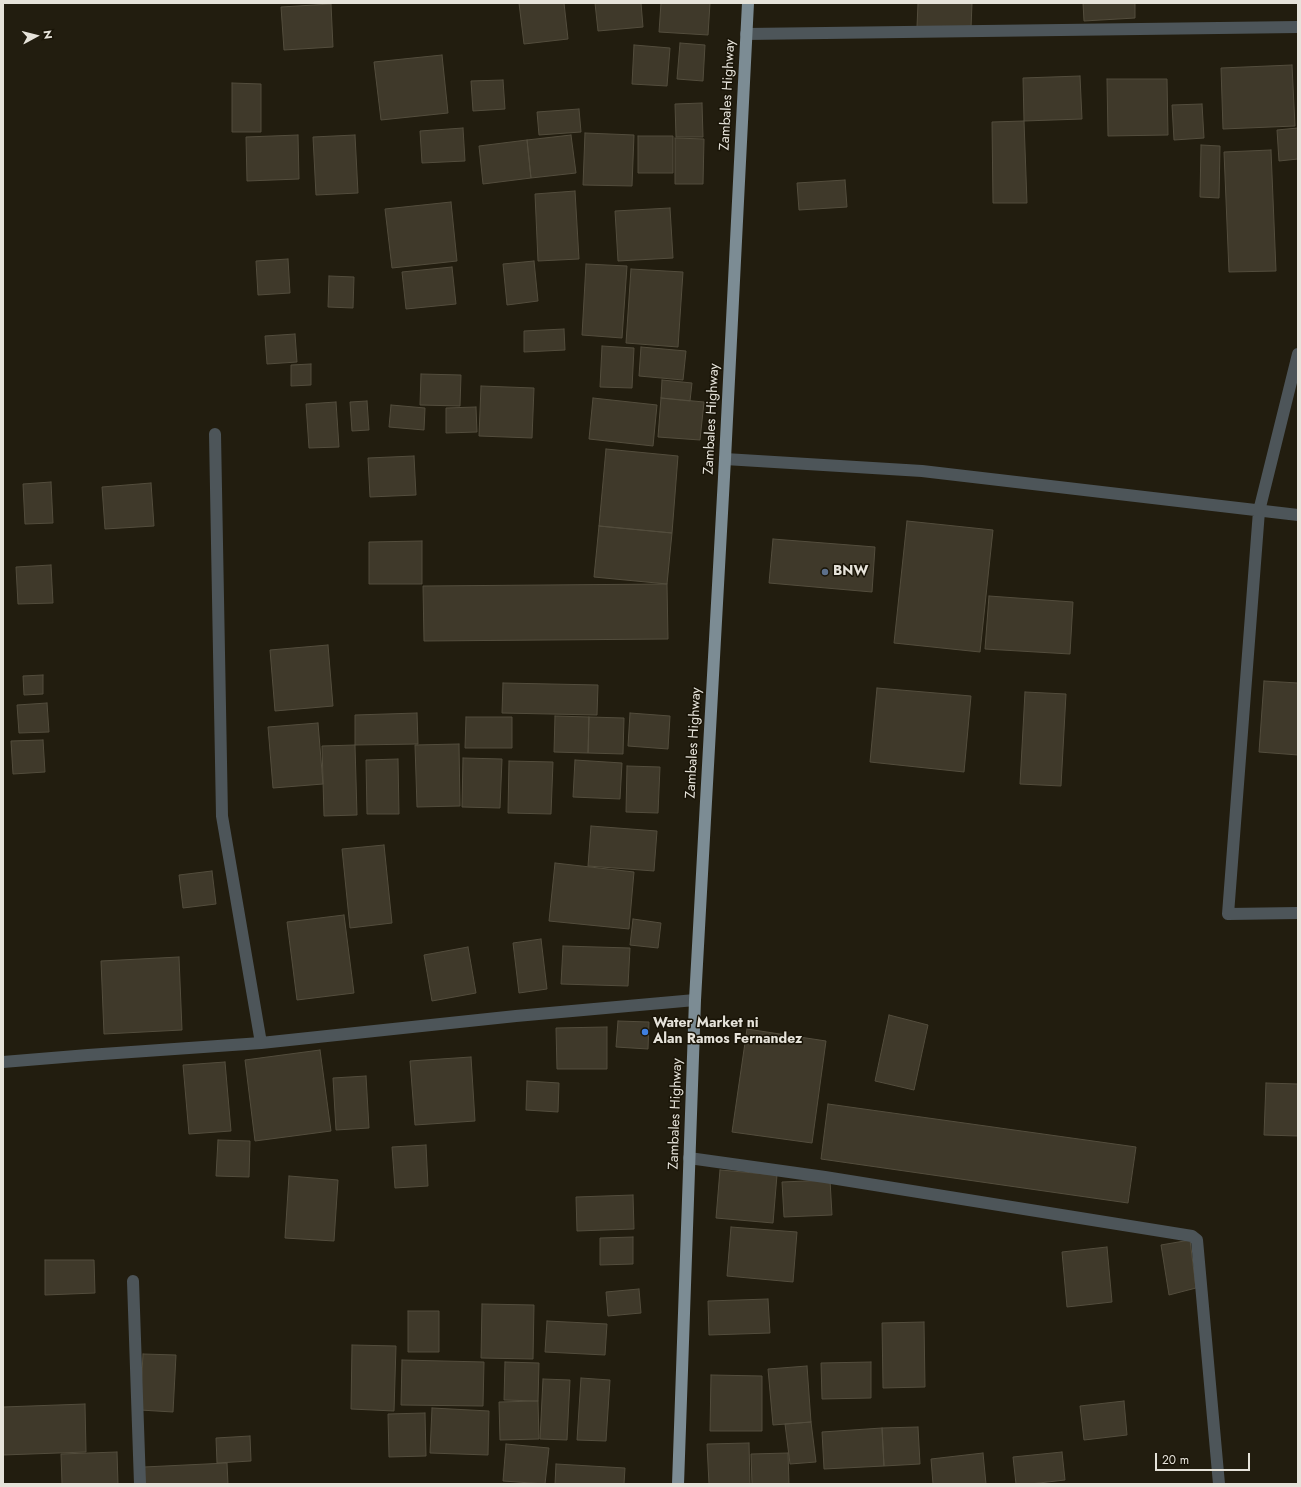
<!DOCTYPE html>
<html>
<head>
<meta charset="utf-8">
<style>
	body { margin:0 }
	#map { position:relative; width:1301px; height:1487px; overflow:hidden; background:#221d0f; font-family:Jost,sans-serif }
	canvas { display:block }
	.frame { position:absolute; inset:0; border:4px solid #e6e3da; pointer-events:none }
	.north { position:absolute; left:16px; top:16px; width:40px; height:40px; -webkit-text-stroke:3px #191407; paint-order:stroke; rotate:83deg; font-size:11px; font-weight:700; line-height:16px; text-align:center; color:#e6e3da }
	.north::after { content:''; display:block; margin:auto; width:14px; height:18px; background:#e6e3da; clip-path:polygon(50% 0,100% 100%,50% 72%,0 100%) }
	.scale { position:absolute; left:1155px; top:1453px; width:95px; height:18px; box-sizing:border-box; border:2px solid #e6e3da; border-top:0; padding-left:5px; font-size:12px; line-height:14px; white-space:nowrap; color:#e6e3da; -webkit-text-stroke:3px #191407; paint-order:stroke }
</style>
</head>
<body>
<div id="map">
<canvas width="1301" height="1487"></canvas>
<div class="frame"></div>
<div class="north">N</div>
<div class="scale">20 m</div>
</div>
<script>
const g = document.querySelector('canvas').getContext('2d');
g.lineJoin = 'round';
function fill(path, color) { g.fillStyle = color; g.fill(path, 'evenodd'); }
const toPath = rows => new Path2D(rows.map(r => 'M' + r).join(''));
function stroke(path, color, width, dash) { g.strokeStyle = color; g.lineWidth = width; g.lineCap = dash ? 'butt' : 'round'; g.setLineDash(dash || []); g.stroke(path); }
function write(font, color, halo, rows, align = 'center') {
  g.font = font + ' Jost,sans-serif'; g.lineWidth = 3; g.setLineDash([]); g.textBaseline = 'middle'; g.strokeStyle = halo; g.fillStyle = color; for (const [text, x, y, turn = 0] of rows) {
    g.save(); g.translate(x, y); g.rotate((+turn || 0) * Math.PI / 180); g.textAlign = isNaN(turn) ? turn : align; if (halo) g.strokeText(text, 0, 0); g.fillText(text, 0, 0); g.restore();
  }
}
const building = toPath([
	[519,3,564,3,568,39,524,44,519,3],
	[595,3,641,3,643,27,598,31,595,3],
	[661,3,710,3,708,35,659,32,661,3],
	[918,3,972,3,971,28,917,27,918,3],
	[1083,3,1135,3,1135,18,1084,21,1083,3],
	[331,4,333,47,284,50,281,7,331,4],
	[680,43,705,45,703,81,677,79,680,43],
	[634,45,670,48,667,86,632,84,634,45],
	[442,55,448,113,381,120,374,62,442,55],
	[1292,65,1295,126,1223,129,1221,68,1292,65],
	[1080,76,1082,119,1024,121,1023,78,1080,76],
	[1107,79,1167,79,1168,135,1108,136,1107,79],
	[503,80,505,109,473,111,471,81,503,80],
	[232,83,261,84,261,132,232,132,232,83],
	[702,103,703,137,676,137,675,104,702,103],
	[1202,104,1204,138,1174,140,1172,105,1202,104],
	[579,109,581,132,539,135,537,112,579,109],
	[1024,121,1027,203,993,203,992,122,1024,121],
	[463,128,465,161,422,163,420,131,463,128],
	[1298,128,1298,159,1279,161,1277,130,1298,128],
	[585,133,634,135,632,186,583,185,585,133],
	[298,135,299,179,247,181,246,137,298,135],
	[355,135,358,193,316,195,313,137,355,135],
	[571,135,576,173,531,178,527,140,571,135],
	[638,136,673,136,673,173,638,173,638,136],
	[675,138,704,139,703,184,675,184,675,138],
	[527,140,531,178,483,184,479,146,527,140],
	[1201,145,1220,146,1219,198,1200,197,1201,145],
	[1271,150,1276,271,1229,272,1224,152,1271,150],
	[845,180,847,207,799,210,797,183,845,180],
	[575,191,579,259,538,261,535,194,575,191],
	[451,202,457,261,392,268,385,209,451,202],
	[670,208,673,258,618,261,615,211,670,208],
	[288,259,290,293,258,295,256,261,288,259],
	[534,261,538,301,507,305,503,264,534,261],
	[586,264,627,266,622,338,582,335,586,264],
	[452,267,456,304,406,309,402,272,452,267],
	[631,269,683,272,678,347,626,343,631,269],
	[329,276,354,277,353,308,328,307,329,276],
	[564,329,565,350,524,352,524,331,564,329],
	[295,334,297,362,267,364,265,336,295,334],
	[602,346,634,348,632,388,600,387,602,346],
	[641,347,686,351,683,380,639,376,641,347],
	[311,364,311,385,291,386,291,365,311,364],
	[421,374,461,375,460,406,420,405,421,374],
	[662,380,692,383,690,401,661,398,662,380],
	[481,386,534,388,532,438,479,436,481,386],
	[593,398,657,405,653,446,589,439,593,398],
	[661,398,704,402,700,440,658,437,661,398],
	[367,401,369,430,352,431,350,402,367,401],
	[336,402,339,447,309,448,306,404,336,402],
	[391,405,425,408,424,430,389,427,391,405],
	[476,407,477,432,446,433,446,408,476,407],
	[606,449,678,456,672,533,599,526,606,449],
	[414,456,416,495,370,497,368,458,414,456],
	[51,482,53,523,25,524,23,484,51,482],
	[151,483,154,526,105,529,102,487,151,483],
	[907,521,993,530,980,652,894,643,907,521],
	[599,526,672,533,667,584,594,577,599,526],
	[773,539,875,547,872,592,769,583,773,539],
	[422,541,422,584,369,584,369,542,422,541],
	[51,565,53,603,18,604,16,567,51,565],
	[667,584,668,639,424,641,423,586,667,584],
	[989,596,1073,602,1070,654,985,649,989,596],
	[328,645,333,706,275,711,270,650,328,645],
	[43,675,43,694,24,695,23,676,43,675],
	[1264,681,1298,683,1298,755,1259,752,1264,681],
	[503,683,598,685,597,715,502,713,503,683],
	[877,688,971,696,964,772,870,762,877,688],
	[1025,692,1066,694,1061,786,1020,784,1025,692],
	[47,703,49,732,19,733,17,705,47,703],
	[417,713,418,744,355,745,355,715,417,713],
	[630,713,670,716,668,749,628,746,630,713],
	[555,716,589,717,588,753,554,752,555,716],
	[466,717,512,717,512,748,465,748,466,717],
	[589,717,624,718,623,754,588,753,589,717],
	[318,723,323,784,273,788,268,727,318,723],
	[43,740,45,772,13,774,11,741,43,740],
	[459,744,460,806,417,807,415,745,459,744],
	[355,745,357,815,324,816,322,746,355,745],
	[463,758,502,759,500,808,462,807,463,758],
	[398,759,399,814,367,814,366,760,398,759],
	[575,760,622,763,620,799,573,797,575,760],
	[509,761,553,762,551,814,508,813,509,761],
	[627,766,660,767,658,813,626,812,627,766],
	[591,826,657,831,654,871,588,866,591,826],
	[384,845,392,923,350,928,342,849,384,845],
	[555,863,634,872,629,929,549,921,555,863],
	[212,871,216,904,183,908,179,875,212,871],
	[344,915,354,993,297,1000,287,922,344,915],
	[633,919,661,923,658,948,630,945,633,919],
	[541,939,547,989,519,993,513,943,541,939],
	[563,946,630,948,628,986,561,984,563,946],
	[468,947,476,993,432,1001,424,955,468,947],
	[179,957,182,1030,104,1034,101,961,179,957],
	[889,1015,928,1025,914,1090,875,1081,889,1015],
	[618,1021,649,1022,648,1049,616,1047,618,1021],
	[607,1027,607,1069,557,1069,556,1028,607,1027],
	[747,1029,826,1041,812,1143,732,1132,747,1029],
	[320,1050,331,1131,255,1141,245,1060,320,1050],
	[471,1057,475,1121,415,1125,410,1061,471,1057],
	[225,1062,231,1131,189,1134,183,1065,225,1062],
	[366,1076,369,1128,336,1130,333,1078,366,1076],
	[527,1081,559,1083,558,1112,526,1110,527,1081],
	[1266,1083,1298,1084,1298,1136,1264,1135,1266,1083],
	[828,1104,1136,1147,1128,1203,821,1159,828,1104],
	[218,1140,250,1141,249,1177,216,1176,218,1140],
	[426,1145,428,1186,395,1188,392,1147,426,1145],
	[720,1170,777,1175,773,1223,716,1218,720,1170],
	[289,1176,338,1180,334,1241,285,1238,289,1176],
	[830,1180,832,1215,784,1217,782,1182,830,1180],
	[633,1195,634,1229,577,1231,576,1197,633,1195],
	[731,1227,797,1232,793,1282,727,1276,731,1227],
	[633,1237,633,1264,600,1265,600,1238,633,1237],
	[1190,1240,1196,1288,1169,1295,1161,1245,1190,1240],
	[1107,1247,1112,1302,1067,1307,1062,1252,1107,1247],
	[45,1260,94,1260,95,1293,45,1295,45,1260],
	[639,1289,641,1313,608,1316,606,1292,639,1289],
	[768,1299,770,1333,709,1335,708,1301,768,1299],
	[482,1304,534,1305,533,1359,481,1358,482,1304],
	[408,1311,439,1311,439,1352,408,1352,408,1311],
	[547,1321,607,1324,605,1355,545,1352,547,1321],
	[924,1322,925,1387,883,1388,882,1323,924,1322],
	[352,1345,396,1346,394,1411,351,1409,352,1345],
	[143,1354,176,1355,173,1412,140,1410,143,1354],
	[402,1360,484,1362,483,1406,401,1405,402,1360],
	[505,1362,539,1363,538,1401,504,1400,505,1362],
	[871,1362,871,1398,822,1399,821,1363,871,1362],
	[807,1366,811,1422,773,1425,768,1369,807,1366],
	[711,1375,762,1376,762,1431,710,1431,711,1375],
	[581,1378,610,1380,606,1441,577,1440,581,1378],
	[543,1379,570,1380,567,1440,540,1439,543,1379],
	[538,1401,539,1439,500,1440,499,1402,538,1401],
	[1124,1401,1127,1435,1084,1440,1080,1406,1124,1401],
	[85,1404,86,1452,3,1455,3,1407,85,1404],
	[432,1408,489,1411,488,1455,430,1453,432,1408],
	[425,1413,426,1456,389,1457,388,1414,425,1413],
	[811,1422,816,1462,790,1464,785,1424,811,1422],
	[918,1427,920,1464,884,1466,882,1428,918,1427],
	[882,1428,884,1466,824,1469,822,1432,882,1428],
	[250,1436,251,1461,217,1463,216,1438,250,1436],
	[749,1443,750,1484,709,1484,707,1444,749,1443],
	[506,1444,549,1448,545,1484,503,1481,506,1444],
	[117,1452,118,1484,62,1484,61,1454,117,1452],
	[1062,1452,1065,1480,1030,1484,1016,1484,1013,1457,1062,1452],
	[788,1453,789,1484,752,1484,751,1454,788,1453],
	[983,1453,986,1484,933,1484,931,1459,983,1453],
	[227,1463,228,1484,145,1484,144,1467,227,1463],
	[556,1464,625,1468,624,1484,555,1484,556,1464]
]);
const street = toPath([
	[746,34,1298,27],
	[1298,354,1259,511,1228,914,1298,913],
	[215,434,222,816,261,1043],
	[725,459,922,471,1298,515],
	[3,1062,88,1055,261,1043,516,1016,695,1000],
	[689,1158,825,1177,1192,1236,1197,1240,1219,1484],
	[133,1281,140,1484]
]);
const primary = toPath([
	[678,1484,695,1000,725,459,748,3]
]);
const markers = [
	[825,572,4,"#5c6f8a"],
	[645,1032,4,"#3f7fe0"]
];
const streetNames = [
	["Zambales Highway",728,95,-87],
	["Zambales Highway",712,419,-87],
	["Zambales Highway",694,743,-87],
	["Zambales Highway",676,1114,-88]
];
const poiNames = [
	["BNW",833,572],
	["Water Market ni",653,1024],
	["Alan Ramos Fernandez",653,1040]
];
fill(building, '#3f392a');
stroke(building, '#534d3d', 1);
stroke(street, '#4d5559', 12);
stroke(primary, '#7c8c94', 12);
for (const [x, y, r, color] of markers) { const dot = new Path2D(); dot.arc(x, y, r, 0, 2 * Math.PI); g.fillStyle = color; g.fill(dot); stroke(dot, '#191407', 1.5); }
write('14px', '#e6e3da', '#191407', streetNames);
write('bold 14px', '#e6e3da', '#191407', poiNames, 'left');
</script>
</body>
</html>
